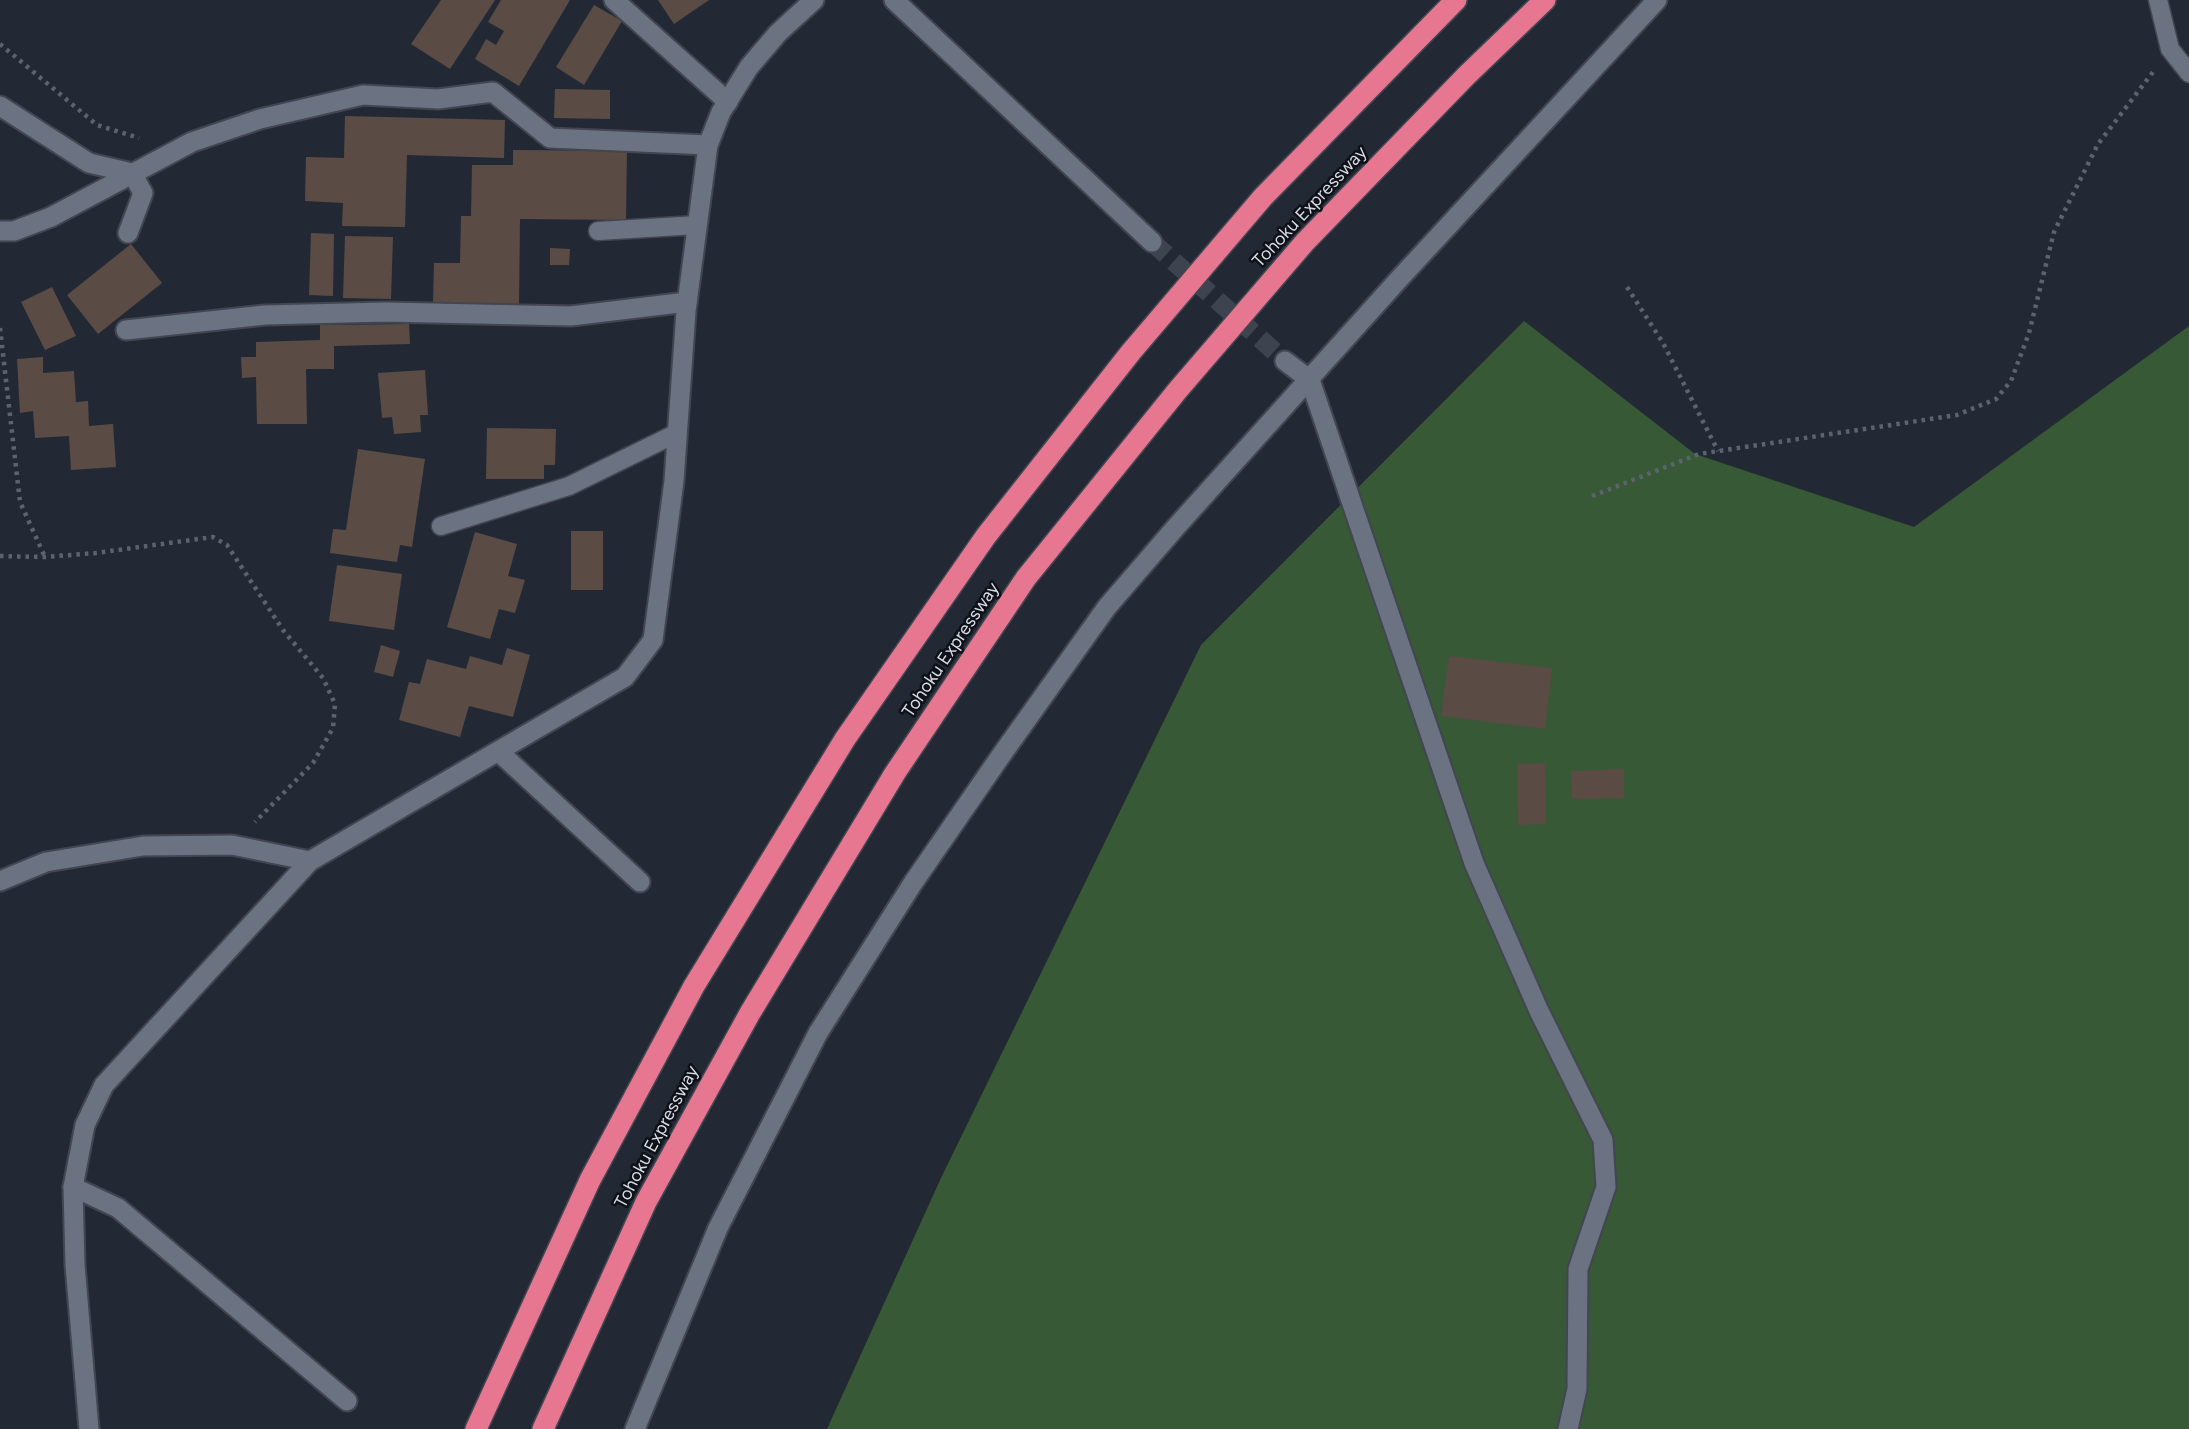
<!DOCTYPE html>
<html>
<head>
<meta charset="utf-8">
<style>
	body { margin:0 }
	canvas { display:block; background:#222935 }
</style>
</head>
<body>
<canvas width="2189" height="1429"></canvas>
<script>
const g = document.querySelector('canvas').getContext('2d');
g.lineJoin = 'round';
function fill(path, color) { g.fillStyle = color; g.fill(path, 'evenodd'); }
const toPath = rows => new Path2D(rows.map(r => 'M' + r).join(''));
function stroke(path, color, width, dash) { g.strokeStyle = color; g.lineWidth = width; g.lineCap = dash ? 'butt' : 'round'; g.setLineDash(dash || []); g.stroke(path); }
function write(font, color, halo, rows, align = 'center') {
  g.font = font + ' Figtree,sans-serif'; g.lineWidth = 5; g.setLineDash([]); g.textBaseline = 'middle'; g.strokeStyle = halo; g.fillStyle = color; for (const [text, x, y, turn = 0] of rows) {
    g.save(); g.translate(x, y); g.rotate((+turn || 0) * Math.PI / 180); g.textAlign = isNaN(turn) ? turn : align; if (halo) g.strokeText(text, 0, 0); g.fillText(text, 0, 0); g.restore();
  }
}
const green = toPath([
	[1524,321,1695,454,1914,527,2189,326,2189,1429,827,1429,941,1178,1201,645]
]);
const building = toPath([
	[441,0,495,0,450,69,411,44],
	[501,0,570,0,519,86,475,59,486,39,496,45,504,31,488,22],
	[658,0,709,0,674,24],
	[594,5,622,21,584,85,556,67],
	[555,89,610,90,610,119,554,118],
	[345,116,505,120,504,158,407,155,405,227,342,226,343,203,305,201,306,157,344,158],
	[513,150,627,151,626,220,520,219,519,304,433,303,434,263,460,263,461,216,471,216,472,165,513,165],
	[311,233,334,234,333,296,309,295],
	[345,236,393,237,391,299,343,298],
	[131,244,162,283,98,334,67,295],
	[550,248,570,249,569,265,550,265],
	[52,287,76,336,45,350,21,302],
	[409,324,410,344,334,346,334,369,306,369,307,424,257,424,256,377,242,378,241,357,256,357,256,342,320,340,320,325],
	[43,357,43,373,74,371,76,402,88,401,89,426,113,424,116,467,71,470,69,436,35,438,33,411,20,413,17,359],
	[425,370,428,415,420,415,421,432,394,434,392,417,382,418,378,373],
	[487,428,556,429,555,465,544,465,544,479,486,479],
	[358,449,425,459,412,547,400,545,397,562,330,553,333,529,346,530],
	[571,531,603,531,603,590,571,590],
	[475,532,517,544,508,576,525,580,515,613,499,609,490,639,447,627],
	[337,565,402,574,394,630,329,621],
	[381,645,400,651,393,677,374,672],
	[507,648,530,655,513,717,469,706,460,737,399,720,409,682,420,684,427,659,466,669,470,656,502,665],
	[1449,656,1552,668,1545,729,1441,716],
	[1545,763,1546,824,1518,825,1517,764],
	[1624,769,1624,798,1572,799,1571,771]
]);
const minorTunnel = toPath([
	[1152,242,1285,361]
]);
const path = toPath([
	[0,44,97,125,139,138],
	[1627,287,1663,343,1718,451],
	[0,328,20,502,45,557],
	[1592,496,1699,454,1957,415,1996,399,2011,381,2029,333,2054,232,2098,144,2153,72],
	[0,556,45,557,96,553,213,537,227,545,283,630,323,678,335,704,333,728,313,763,255,822]
]);
const service = toPath([
	[2158,0,2170,49,2189,73],
	[598,231,697,225],
	[441,526,569,486,677,433]
]);
const minor = toPath([
	[614,0,728,102],
	[894,0,1152,242],
	[0,106,89,163,132,173,143,193,128,233],
	[0,231,14,231,51,217,192,142,260,119,363,95,438,99,493,92,550,138,708,145],
	[126,330,265,315,385,312,571,316,687,302],
	[1285,361,1310,380,1474,863,1539,1011,1603,1140,1606,1187,1578,1269,1577,1389,1568,1429],
	[499,752,640,882],
	[0,881,46,862,143,846,232,845,310,861],
	[73,1187,118,1208,347,1401]
]);
const tertiary = toPath([
	[89,1429,75,1265,73,1187,85,1125,104,1085,310,861,625,677,653,640,674,481,686,311,708,145,721,112,749,67,778,33,814,0],
	[635,1429,718,1228,818,1033,913,883,1000,757,1107,607,1176,527,1400,278,1657,0]
]);
const motorway = toPath([
	[476,1429,590,1180,694,986,845,739,986,536,1131,352,1263,197,1456,0],
	[543,1429,646,1202,750,1013,895,773,1026,578,1177,391,1305,242,1467,75,1545,0]
]);
const streetNames = [
	["Tohoku Expressway",1310,207,-47],
	["Tohoku Expressway",951,650,-56],
	["Tohoku Expressway",657,1137,-62]
];
fill(green, '#385936');
fill(building, '#5a4b44');
stroke(minorTunnel, '#3d444f', 19, [19, 10]);
stroke(service, '#414650', 21);
stroke(minor, '#414650', 23);
stroke(tertiary, '#414650', 23);
stroke(motorway, '#414650', 24);
stroke(path, '#5d636e', 4.5, [3.5, 5]);
stroke(service, '#6b7281', 18);
stroke(minor, '#6b7281', 19);
stroke(tertiary, '#6b7281', 19);
stroke(motorway, '#e77690', 21);
write('18px', '#d6dbe3', '#0e1117', streetNames);
</script>
</body>
</html>
